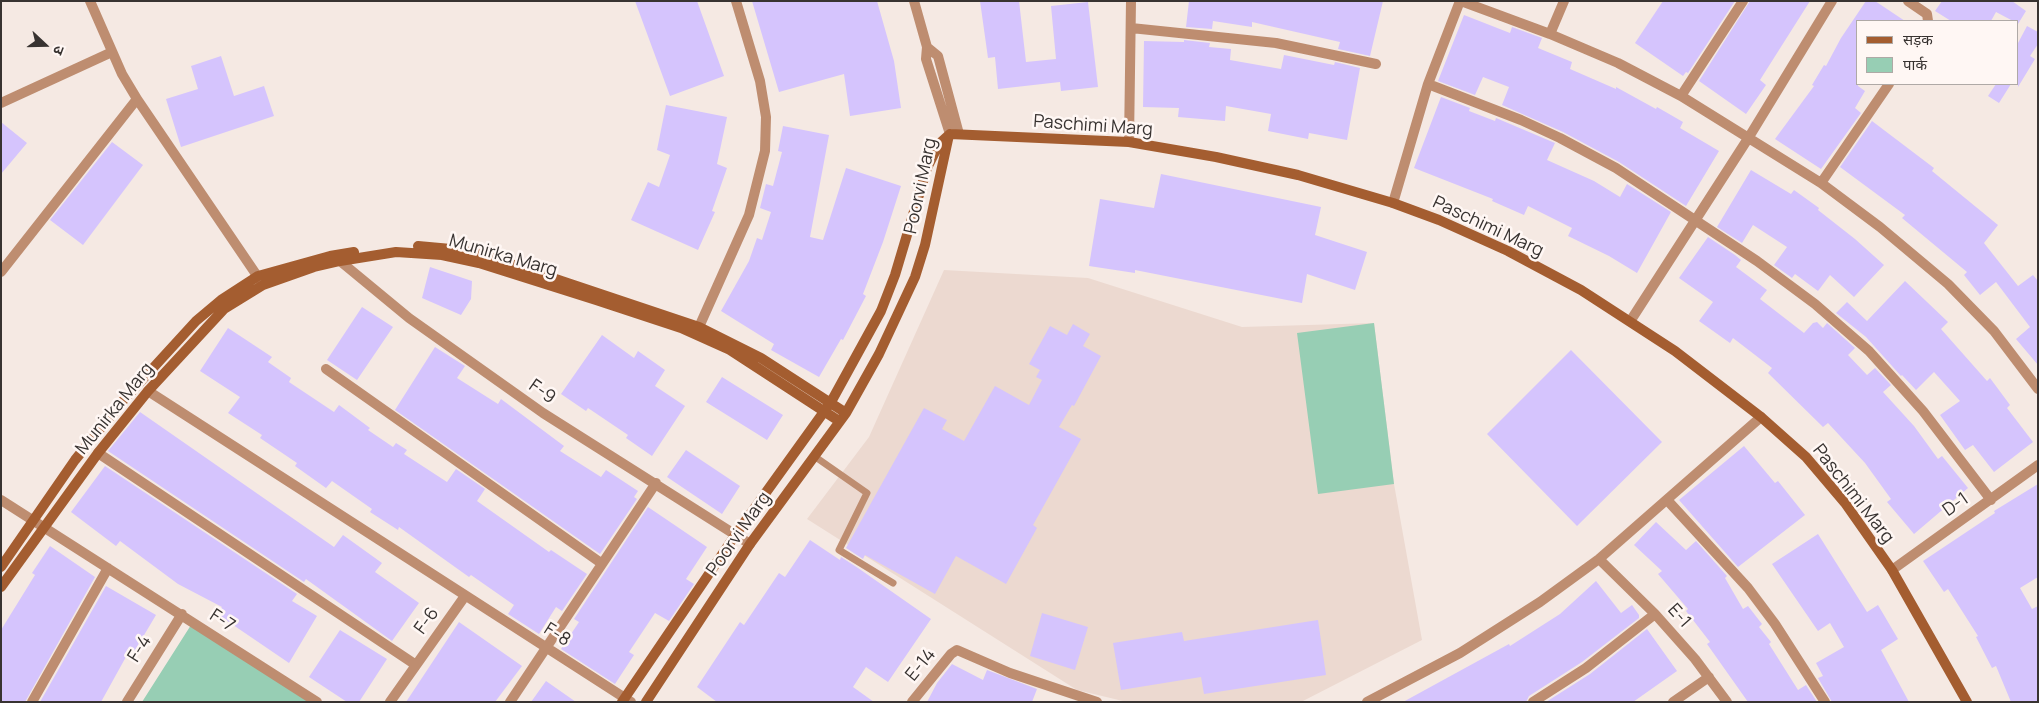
<!DOCTYPE html>
<html>
<head>
<meta charset="utf-8">
<style>
	body { margin:0 }
	#map { position:relative; width:2039px; height:703px; overflow:hidden; background:#f5e9e3; font-family:Manrope,"Noto Sans Devanagari",sans-serif }
	canvas { display:block }
	.frame { position:absolute; inset:0; border:2px solid #383331; pointer-events:none }
	.legend { position:absolute; left:1856px; top:20px; width:162px; height:65px; box-sizing:border-box; background:#fff7f4; border:1px solid #afa9a6; margin:0; padding:6px 9px; list-style:none; font-size:15px; color:#383331 }
	.legend li { display:flex; align-items:center; gap:10px; height:25px }
	.legend b { width:25px; border:1px solid #afa9a6 }
	.north { position:absolute; left:20px; top:20px; width:50px; height:50px; -webkit-text-stroke:4px #fff7f4; paint-order:stroke; rotate:111deg; font-size:14px; font-weight:700; line-height:20px; text-align:center; color:#383331 }
	.north::after { content:''; display:block; margin:auto; width:18px; height:22px; background:#383331; clip-path:polygon(50% 0,100% 100%,50% 72%,0 100%) }
</style>
</head>
<body>
<div id="map">
<canvas width="2039" height="703"></canvas>
<div class="frame"></div>
<ul class="legend">
<li><b style="height:6px;background:#a45d30"></b>सड़क</li>
<li><b style="height:14px;background:#97ceb4"></b>पार्क</li>
</ul>
<div class="north">उ</div>
</div>
<script>
const g = document.querySelector('canvas').getContext('2d');
g.lineJoin = 'round';
function fill(path, color) { g.fillStyle = color; g.fill(path, 'evenodd'); }
const toPath = rows => new Path2D(rows.map(r => 'M' + r).join(''));
function stroke(path, color, width, dash) { g.strokeStyle = color; g.lineWidth = width; g.lineCap = dash ? 'butt' : 'round'; g.setLineDash(dash || []); g.stroke(path); }
function write(font, color, halo, rows, align = 'center') {
  g.font = font + ' Manrope,sans-serif'; g.lineWidth = 5; g.setLineDash([]); g.textBaseline = 'middle'; g.strokeStyle = halo; g.fillStyle = color; for (const [text, x, y, turn = 0] of rows) {
    g.save(); g.translate(x, y); g.rotate((+turn || 0) * Math.PI / 180); g.textAlign = isNaN(turn) ? turn : align; if (halo) g.strokeText(text, 0, 0); g.fillText(text, 0, 0); g.restore();
  }
}
const built = toPath([
	[944,270,1088,278,1242,327,1374,323,1394,484,1422,640,1301,702,1127,702,1077,690,807,519,869,437]
]);
const green = toPath([
	[1374,323,1394,484,1318,494,1297,333],
	[191,625,313,702,142,702]
]);
const building = toPath([
	[635,1,697,1,724,76,670,96],
	[752,1,877,1,894,61,901,108,850,116,844,74,779,92],
	[980,1,1019,1,1026,62,1056,59,1051,6,1088,2,1098,87,1061,91,1060,82,998,89,995,57,988,58],
	[1189,1,1383,1,1370,56,1338,49,1340,42,1252,22,1252,27,1213,21,1212,29,1186,27],
	[1663,1,1735,1,1688,73,1686,72,1683,76,1635,43],
	[1750,1,1810,1,1760,80,1766,85,1746,114,1699,81],
	[1866,1,1875,1,1905,21,1858,21,1858,86,1865,91,1855,108,1861,113,1821,169,1775,139,1814,86,1812,85,1824,65,1826,66,1841,38],
	[1942,1,2012,1,2026,11,2018,24,2018,21,2013,21,1996,12,1991,21,1951,21,1935,11],
	[1464,15,1510,33,1512,27,1542,38,1538,48,1572,62,1570,69,1616,89,1616,87,1656,109,1657,107,1683,122,1680,128,1719,151,1686,206,1619,162,1563,132,1502,105,1509,87,1483,77,1475,95,1438,81],
	[2027,26,2038,32,2038,44,2030,56,2035,59,2018,87,2018,43],
	[1184,40,1210,43,1209,47,1231,49,1230,60,1281,69,1284,55,1334,65,1335,62,1360,68,1347,140,1309,133,1308,139,1268,131,1271,114,1226,106,1225,121,1178,117,1179,108,1143,107,1144,41,1184,42],
	[221,56,234,96,264,86,274,116,181,147,166,99,198,89,191,66],
	[1996,84,2011,84,1999,103,1988,96],
	[1441,97,1470,108,1469,111,1495,121,1496,118,1555,143,1547,160,1594,181,1620,197,1627,184,1671,212,1637,273,1609,256,1568,236,1572,228,1528,206,1524,215,1492,201,1493,199,1414,168],
	[666,105,727,117,717,164,727,168,712,211,715,212,698,250,631,220,648,182,659,187,670,155,657,150],
	[1872,121,1934,168,1932,171,1998,225,1984,243,2018,286,2033,275,2038,281,2038,365,2016,339,2030,327,1996,282,1980,295,1964,275,1967,272,1902,218,1905,215,1840,167],
	[1,122,27,143,1,174],
	[783,126,829,135,810,237,823,240,846,168,901,186,883,242,863,294,866,296,843,340,841,339,819,377,771,350,774,344,721,311,749,261,757,238,762,240,771,212,760,208,766,184,773,186,782,152,778,151],
	[112,142,143,165,83,245,50,220],
	[1751,170,1791,194,1794,190,1819,208,1818,210,1855,239,1884,265,1854,297,1830,275,1818,291,1795,274,1792,278,1774,265,1787,247,1753,225,1742,243,1717,227],
	[1161,174,1321,207,1315,235,1367,252,1355,290,1307,274,1302,303,1135,270,1135,273,1089,266,1100,199,1154,208],
	[1708,237,1735,255,1741,260,1736,267,1767,290,1760,299,1804,333,1813,323,1817,322,1823,328,1827,323,1855,348,1848,355,1867,375,1875,368,1891,385,1883,392,1914,426,1938,459,1942,456,1968,488,1914,534,1887,502,1891,499,1865,463,1828,423,1823,427,1768,373,1772,368,1733,338,1730,343,1699,321,1713,302,1679,278],
	[430,267,472,281,471,299,461,315,422,298],
	[1905,281,1948,322,1941,329,1987,381,1990,378,2010,405,2007,408,2033,442,1994,472,1973,445,1965,450,1940,415,1960,401,1934,372,1916,390,1902,375,1901,376,1866,337,1836,313,1847,302,1867,321],
	[362,307,393,327,357,380,327,360],
	[1073,324,1090,334,1083,346,1101,356,1074,406,1072,405,1059,427,1081,439,1033,525,1037,528,1006,584,956,556,935,594,865,555,863,559,846,548,924,408,947,420,942,429,964,441,995,386,1029,405,1042,380,1036,377,1040,370,1029,364,1050,326,1067,335],
	[228,328,272,357,268,362,291,378,289,382,334,412,339,405,370,428,368,430,393,447,396,443,407,450,404,454,447,482,456,469,485,489,477,501,549,552,551,550,587,574,562,611,556,607,539,634,508,614,514,605,471,575,469,577,399,527,398,530,370,512,372,509,332,481,326,488,295,466,297,463,260,438,262,435,228,413,240,397,200,371],
	[602,335,634,358,638,351,665,370,655,386,685,406,652,456,626,438,628,435,588,408,586,411,561,394],
	[435,347,465,366,457,378,498,404,501,399,564,446,560,451,601,477,606,470,638,491,634,497,637,499,600,554,395,410],
	[1571,350,1662,442,1577,526,1487,434],
	[722,377,783,415,767,440,706,402],
	[140,412,334,547,343,535,382,563,375,572,419,603,392,641,306,579,304,582,108,451],
	[1744,446,1775,483,1778,481,1805,515,1738,567,1679,500],
	[686,450,740,486,722,514,667,477],
	[105,466,297,594,292,601,317,616,289,663,217,614,222,607,178,584,120,541,116,546,71,512],
	[2038,484,2038,577,2020,588,2032,609,2038,606,2038,702,2011,702,1996,666,1992,668,1976,637,1978,636,1948,589,1944,592,1923,561,1995,513,1994,511],
	[648,507,707,547,686,579,694,584,669,621,655,613,629,652,634,655,615,684,561,649,579,622,574,619],
	[1656,522,1686,550,1696,541,1727,576,1725,578,1743,609,1748,606,1762,624,1759,627,1771,642,1769,644,1798,690,1806,685,1817,702,1748,702,1707,644,1710,642,1686,611,1688,609,1658,574,1662,571,1634,545],
	[1818,534,1867,612,1878,605,1898,639,1881,650,1909,702,1832,702,1818,678,1823,676,1816,663,1844,647,1830,623,1818,631,1772,564],
	[810,540,840,560,841,557,858,568,931,619,888,682,866,667,853,687,874,702,717,702,697,687,740,622,744,625,779,573,785,577],
	[50,546,95,577,25,702,1,702,1,630,35,575,32,573],
	[1596,581,1621,613,1632,605,1639,615,1639,618,1582,662,1529,696,1526,702,1403,702,1509,644,1510,646,1560,614],
	[106,586,156,615,131,657,127,655,101,702,40,702],
	[1042,613,1088,627,1075,670,1030,656],
	[1318,620,1326,675,1204,694,1201,677,1121,690,1113,643,1182,632,1184,641],
	[459,622,522,666,495,702,406,702],
	[1647,629,1677,671,1633,702,1546,702,1590,674],
	[340,630,387,659,359,702,347,702,309,677],
	[952,664,983,680,987,670,1037,689,1032,702,927,702,937,683],
	[546,681,576,702,531,702]
]);
const lane = toPath([
	[814,456,867,493,839,550,893,583]
]);
const street = toPath([
	[90,1,122,74,137,99,262,283],
	[914,1,927,47,926,59,950,134],
	[1461,1,1550,34,1618,63,1681,96,1821,183,1880,227,1948,284,1994,331,2038,389],
	[1908,1,1927,14,1928,21],
	[1131,28,1276,43,1376,64],
	[1550,34,1564,1],
	[927,47,938,56,959,134],
	[1428,84,1521,120,1560,138,1616,168,1757,261,1815,304,1869,351,1923,411,1991,500],
	[1681,96,1743,1],
	[1,103,112,52],
	[1129,142,1131,1],
	[1821,183,1889,84],
	[1393,203,1428,84,1460,1],
	[340,261,409,318,543,413,750,544],
	[1,272,137,99],
	[1631,320,1749,137,1832,1],
	[699,327,749,215,765,151,766,117,760,81,736,1],
	[326,369,601,563],
	[148,391,631,702],
	[98,453,416,665],
	[1,500,317,702],
	[1668,501,1748,588,1775,624,1825,702],
	[1599,559,1655,614,1695,659,1727,702],
	[1892,570,2038,465],
	[32,702,108,568],
	[127,702,182,614],
	[390,702,465,596],
	[510,702,656,483],
	[912,702,951,654,957,650,1010,673,1097,702],
	[1367,702,1460,653,1540,602,1599,559,1761,417],
	[1533,702,1586,668,1655,614],
	[1673,702,1709,677]
]);
const secondary = toPath([
	[950,134,1129,142,1216,157,1298,175,1393,203,1439,220,1508,251,1581,290,1675,351,1761,417,1806,457,1845,503,1892,570,1967,702],
	[418,246,462,250,490,257,699,327,761,358,846,413],
	[1,567,75,460,121,403,196,321,221,300,258,276,330,256,354,252],
	[1,587,98,453,148,391,224,309,263,285,314,267,340,261,396,252,442,255,479,263,596,300,681,328,730,350,839,421],
	[622,702,736,534,831,402,881,311,895,275,927,168,939,144,950,134],
	[646,702,750,544,846,413,879,354,915,277,925,245,949,135]
]);
const streetNames = [
	["Paschimi Marg",1093,126,4],
	["Poorvi Marg",921,186,-78],
	["Paschimi Marg",1488,227,25],
	["Munirka Marg",503,256,16],
	["F-9",542,392,35],
	["Munirka Marg",115,409,-51],
	["Paschimi Marg",1853,494,52],
	["D-1",1956,505,-35],
	["Poorvi Marg",739,534,-55],
	["E-1",1679,616,48],
	["F-7",222,621,33],
	["F-6",427,621,-54],
	["F-8",557,635,32],
	["F-4",140,649,-58],
	["E-14",921,665,-51]
];
fill(built, '#ecd9d0');
fill(green, '#97ceb4');
fill(building, '#d5c4fd');
stroke(lane, '#be8d70', 7);
stroke(street, '#be8d70', 10);
stroke(secondary, '#a45d30', 10);
write('18px', '#383331', '#fff7f4', streetNames);
</script>
</body>
</html>
